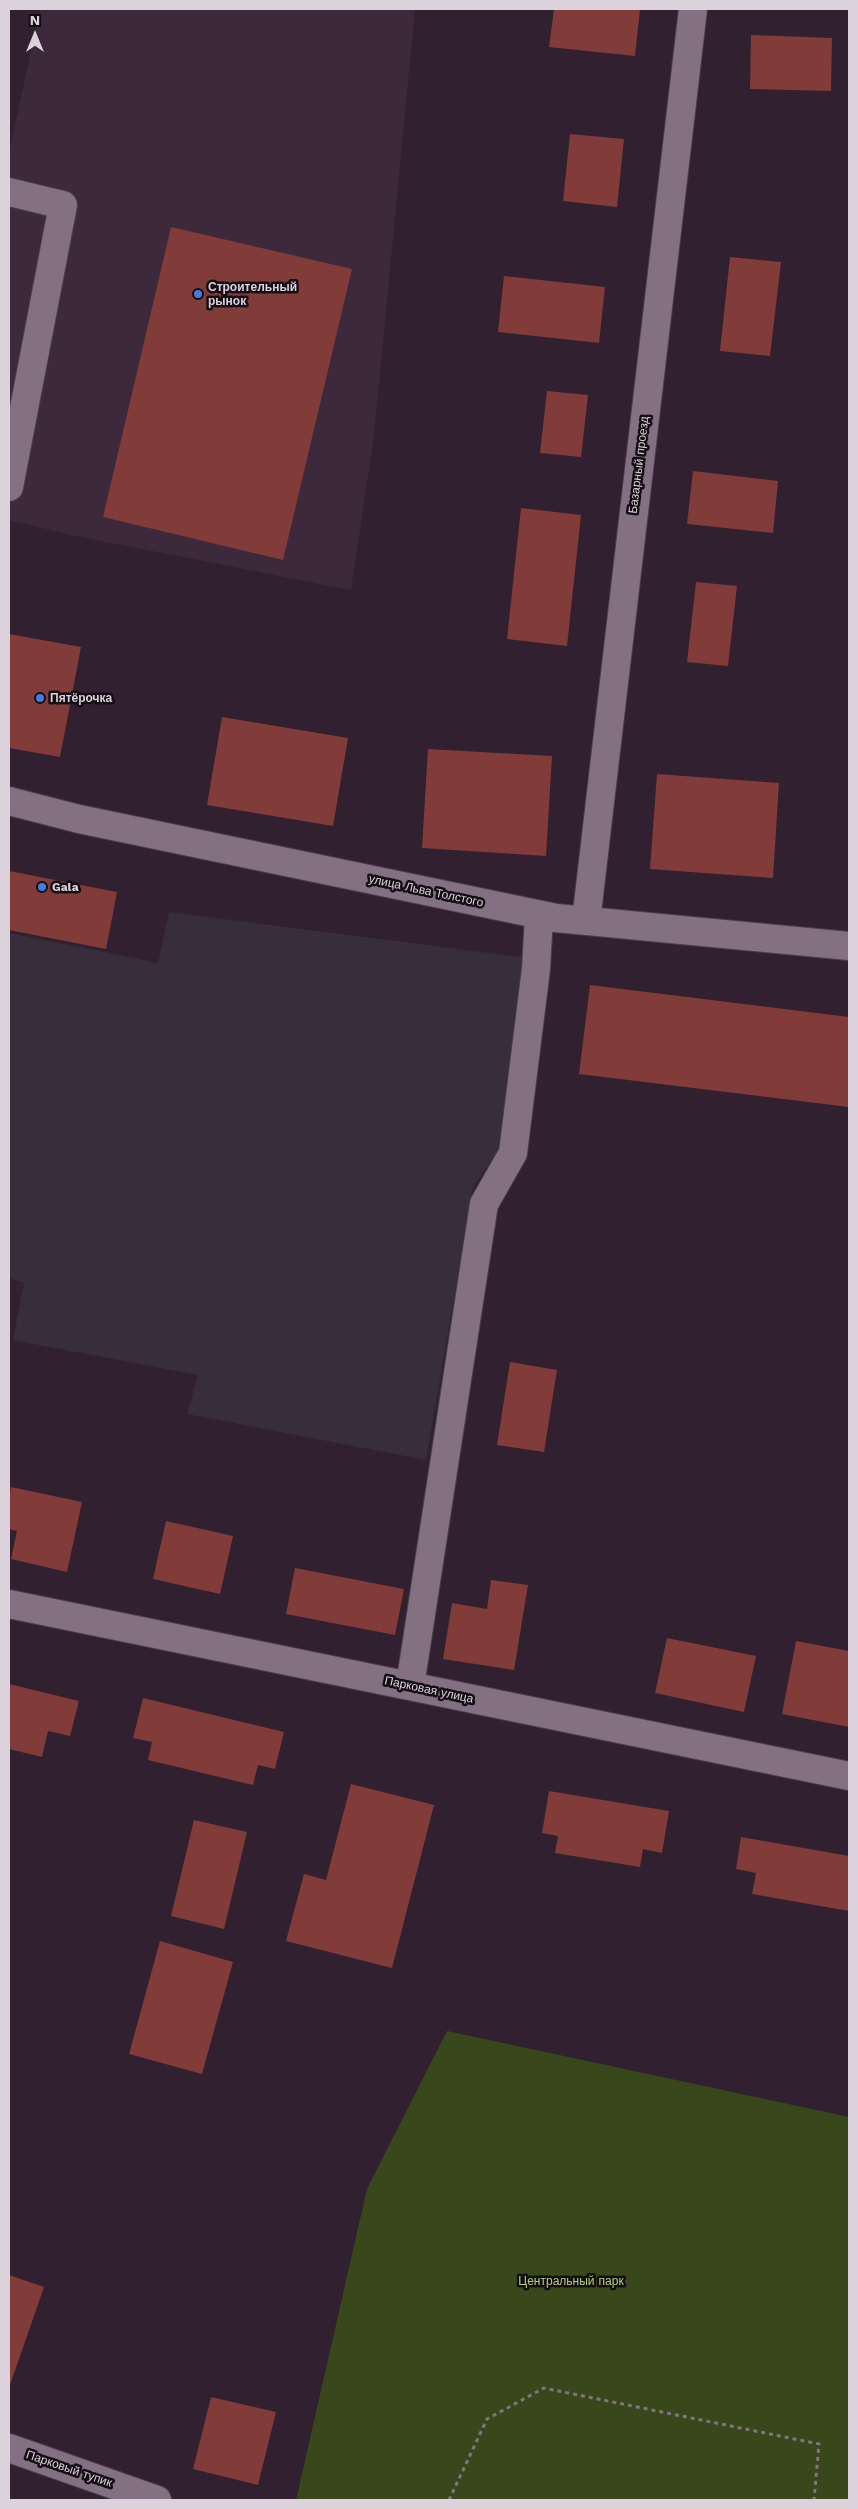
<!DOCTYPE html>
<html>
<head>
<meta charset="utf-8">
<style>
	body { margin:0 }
	#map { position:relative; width:858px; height:2509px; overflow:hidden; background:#312130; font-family:"Work Sans",sans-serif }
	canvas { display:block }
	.frame { position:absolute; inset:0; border:10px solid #dcd2db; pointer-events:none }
	.north { position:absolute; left:10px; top:10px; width:50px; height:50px; -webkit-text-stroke:4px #140d14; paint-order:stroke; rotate:0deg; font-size:14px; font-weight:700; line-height:20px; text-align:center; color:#dcd2db }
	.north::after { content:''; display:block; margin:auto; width:18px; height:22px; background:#dcd2db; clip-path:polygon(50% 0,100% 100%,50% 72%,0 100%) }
</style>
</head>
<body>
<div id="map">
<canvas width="858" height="2509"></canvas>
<div class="frame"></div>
<div class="north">N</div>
</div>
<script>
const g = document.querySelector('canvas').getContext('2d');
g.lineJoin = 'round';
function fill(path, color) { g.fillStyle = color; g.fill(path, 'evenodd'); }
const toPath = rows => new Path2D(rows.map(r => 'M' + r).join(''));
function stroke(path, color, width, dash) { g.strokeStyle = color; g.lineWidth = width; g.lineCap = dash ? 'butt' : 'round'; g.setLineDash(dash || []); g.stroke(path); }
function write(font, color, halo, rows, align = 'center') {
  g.font = font + ' "Work Sans",sans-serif'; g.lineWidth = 5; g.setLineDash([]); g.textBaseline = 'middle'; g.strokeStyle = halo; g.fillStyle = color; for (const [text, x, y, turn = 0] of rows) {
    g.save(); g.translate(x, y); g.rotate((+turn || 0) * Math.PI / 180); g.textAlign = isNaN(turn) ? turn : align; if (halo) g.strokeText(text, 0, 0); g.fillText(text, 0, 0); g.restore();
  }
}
const built = toPath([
	[40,9,415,9,374,435,351,590,76,536,9,520,9,153]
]);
const industrial = toPath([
	[169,912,528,958,498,1150,473,1187,426,1460,187,1414,198,1375,13,1340,24,1283,9,1278,9,933,158,963]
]);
const green = toPath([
	[447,2031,849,2117,849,2500,296,2500,367,2189]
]);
const building = toPath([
	[554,9,640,9,635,56,549,47],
	[751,35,832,38,831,91,750,89],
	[570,134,624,139,617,207,563,201],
	[171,227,352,269,283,560,103,517],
	[730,257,781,262,770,356,720,351],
	[504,276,605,287,599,343,498,332],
	[547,391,588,395,581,457,540,453],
	[693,471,778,481,773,533,687,524],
	[521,508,581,515,567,646,507,639],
	[696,582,737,586,728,666,687,662],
	[9,634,81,647,60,757,9,748],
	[222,717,348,738,333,826,207,805],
	[428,749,552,756,546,856,422,848],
	[657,774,779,783,773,878,650,869],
	[9,871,117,892,106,949,9,930],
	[590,985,849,1017,849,1107,579,1074],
	[510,1362,557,1370,544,1452,497,1445],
	[11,1487,82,1502,67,1572,11,1559,17,1531,9,1529,9,1498],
	[166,1521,233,1536,220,1594,153,1579],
	[295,1568,404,1589,395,1635,286,1614],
	[491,1580,528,1585,514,1670,443,1659,452,1603,487,1609],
	[667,1638,756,1656,744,1712,655,1693],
	[796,1641,849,1651,849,1727,782,1714],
	[9,1684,79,1701,70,1736,48,1731,42,1757,9,1749],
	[143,1698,284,1732,275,1769,258,1765,253,1785,148,1760,152,1742,133,1738],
	[351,1784,434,1805,392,1968,286,1941,304,1874,326,1880],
	[549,1791,669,1811,662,1853,643,1849,640,1867,555,1853,558,1836,542,1833],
	[194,1820,247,1832,224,1929,171,1916],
	[741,1837,849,1856,849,1911,752,1894,756,1873,736,1869],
	[160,1941,233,1962,202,2074,129,2054],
	[9,2275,44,2287,10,2385,9,2385],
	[211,2397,276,2412,258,2485,193,2469]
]);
const path = toPath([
	[449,2500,487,2419,544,2388,819,2444,814,2500]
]);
const minor = toPath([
	[9,192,63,205,9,487],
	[9,801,79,819,556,918,849,946],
	[586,921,693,9],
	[9,1604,849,1776],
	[410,1686,484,1204,513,1153,536,969,539,915],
	[9,2448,157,2500]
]);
const markers = [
	[198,294,5,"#3f7fe0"],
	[40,698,5,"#3f7fe0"],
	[42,887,5,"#3f7fe0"]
];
const poiNames = [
	["Строительный",208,287],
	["рынок",208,301],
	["Пятёрочка",50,698],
	["Gala",52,887]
];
const streetNames = [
	["Базарный проезд",639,465,-83],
	["улица Льва Толстого",426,891,12],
	["Парковая улица",429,1690,12],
	["Парковый тупик",69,2469,19]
];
const parkNames = [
	["Центральный парк",571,2281]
];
fill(built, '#3d293c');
fill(industrial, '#382d3b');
fill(green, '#39481b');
fill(building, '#813b38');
stroke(minor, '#4b3e4a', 30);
stroke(path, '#817480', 3, [4, 4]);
stroke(minor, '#837082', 28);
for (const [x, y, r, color] of markers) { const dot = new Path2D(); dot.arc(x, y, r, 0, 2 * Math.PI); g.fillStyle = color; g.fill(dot); stroke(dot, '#140d14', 2); }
write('bold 12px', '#dcd2db', '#140d14', poiNames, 'left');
write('12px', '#dcd2db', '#140d14', streetNames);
write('12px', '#b1d272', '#140d14', parkNames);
</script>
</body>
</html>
